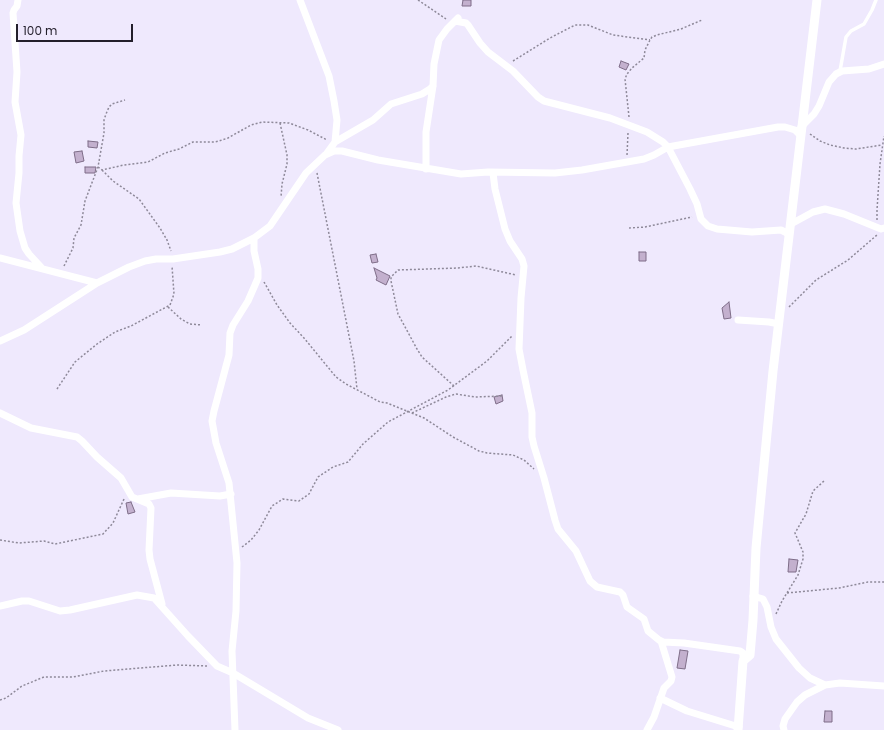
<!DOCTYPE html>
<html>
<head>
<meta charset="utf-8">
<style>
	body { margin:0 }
	#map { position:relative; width:884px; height:730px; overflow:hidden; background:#efe9fd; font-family:Poppins,sans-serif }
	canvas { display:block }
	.scale { position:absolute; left:16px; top:24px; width:117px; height:18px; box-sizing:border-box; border:2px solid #231f2b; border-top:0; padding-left:5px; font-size:12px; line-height:14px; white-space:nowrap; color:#231f2b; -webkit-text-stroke:3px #efe9fd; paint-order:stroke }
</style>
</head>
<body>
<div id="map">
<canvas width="884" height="730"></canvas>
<div class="scale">100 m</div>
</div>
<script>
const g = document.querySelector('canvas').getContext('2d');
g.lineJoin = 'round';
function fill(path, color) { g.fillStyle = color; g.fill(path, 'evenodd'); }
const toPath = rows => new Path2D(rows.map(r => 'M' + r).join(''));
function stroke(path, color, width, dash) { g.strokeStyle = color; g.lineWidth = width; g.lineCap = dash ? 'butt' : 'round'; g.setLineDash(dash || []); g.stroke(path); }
const building = toPath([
	[463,0,471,0,471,6,462,6,463,0],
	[621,61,629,64,626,70,619,67,621,61],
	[88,141,98,142,97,148,88,147,88,141],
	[82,151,84,161,76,163,74,152,82,151],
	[85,167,96,167,95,173,85,173,85,167],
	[639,252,646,252,646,261,639,261,639,252],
	[376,254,378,262,372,263,370,255,376,254],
	[374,268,390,276,386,285,376,280,377,278,374,268],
	[729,302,731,318,724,319,722,308,729,302],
	[502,395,503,401,496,404,494,397,502,395],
	[131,502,135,512,128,514,126,503,131,502],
	[789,559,798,560,796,572,788,572,789,559],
	[680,650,688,651,685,669,677,668,680,650],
	[825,711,832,711,832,722,824,722,825,711]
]);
const path = toPath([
	[418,0,446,19],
	[513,61,550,38,575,25,588,25,613,35,650,40],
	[629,117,625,79,627,74,632,68,644,58,645,50,650,40,652,37,657,35,681,29,702,20],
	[280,123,287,155,287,164,282,184,281,197],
	[810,134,820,141,830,145,844,148,856,149,882,145],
	[627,155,628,133],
	[98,167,102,170,124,165,148,162,165,153,179,149,193,142,214,142,219,141,228,138,251,125,262,122,289,123,308,130,327,140],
	[102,170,113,181,139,199,160,228,167,240,171,251],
	[317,173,354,361,357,389],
	[877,220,877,210,880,164,884,136],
	[629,228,645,227,692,217],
	[64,266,73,248,74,238,81,225,85,201,98,167,104,133,104,120,106,114,109,107,112,104,125,100],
	[264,282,277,305,290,323,304,338,336,377,346,384,380,402,387,403,424,418,453,437,479,451,487,453,513,455,524,460,534,469],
	[168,307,181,319,190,324,202,325],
	[789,307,816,280,848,260,877,235],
	[454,386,422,357,417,349,398,314,391,281,391,277,398,270,458,268,476,266,516,275],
	[57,389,75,362,97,344,115,332,131,326,170,305,174,294,172,266],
	[412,413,446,397,456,394,475,397,502,396],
	[0,540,19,543,44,541,55,544,103,534,113,523,124,499],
	[242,547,251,540,259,530,272,506,283,499,299,501,309,494,318,477,333,467,348,462,363,444,388,422,448,390,487,361,512,336],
	[787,593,839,588,868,582,884,582],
	[776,614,782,601,798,575,803,559,803,552,795,533,806,514,813,491,824,481],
	[0,700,6,698,22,686,44,677,73,677,104,671,177,665,207,666]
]);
const lane = toPath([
	[840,71,846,37,851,31,864,24,872,10,876,0]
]);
const street = toPath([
	[18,0,17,6,14,10,13,13,17,72,15,102,21,135,19,156,19,173,16,203,20,231,25,248,29,254,41,267],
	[300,0,329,76,334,101,337,120,335,142,327,153],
	[455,21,466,23,468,25,480,43,488,52,513,71,538,97,544,101,610,118,647,132,663,142,668,147,690,189,697,204,701,219,708,226,717,229,752,232,781,230,789,234],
	[801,127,814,114,819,106,829,82,836,74,842,71,869,69,884,64],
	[335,142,373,120,391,104,422,94,430,89,433,86],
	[426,169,426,132,433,86,434,64,439,40,447,29,458,18],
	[493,173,495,189,505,229,510,241,522,259,524,266,521,298,519,349,523,370,532,413,532,437,534,446,544,478,555,520,558,529,576,551,590,581,597,587,620,592,623,595,627,607,644,619,648,631,659,640,663,642,684,643,740,651,743,653,743,661],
	[791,224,813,212,825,209,844,214,881,229,884,228],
	[0,258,97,283],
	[738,320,769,322,779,324],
	[0,341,24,330,97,283,129,267,145,261,156,259,173,259,220,252,232,249,254,238,270,226,306,173,325,155,334,151,342,151,378,160,461,174,488,172,555,173,582,170,644,159,654,155,668,147,778,127,785,127,795,130,800,135],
	[0,413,31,428,77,437,82,441,97,457,121,478,132,497,149,504,151,508,149,550,150,559,162,604],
	[138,499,171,493,220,496,231,494],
	[753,596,763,599,767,607,771,627,776,639,799,668,810,678,825,685],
	[0,606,22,601,29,601,60,611,70,610,137,595,154,598,188,636,217,666,233,673,308,718,338,730],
	[660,698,687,711,739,727],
	[235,730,232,651,236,611,237,563,229,483,216,443,212,421,214,411,225,370,229,355,230,333,233,325,248,301,255,285,258,278,258,269,254,251,254,238],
	[647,730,654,717,664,688,671,681,672,677,661,641],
	[784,730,783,726,785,719,797,702,805,695,825,685,840,683,884,686]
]);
const secondary = toPath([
	[738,730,743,661,750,655,753,620,756,548,773,371,817,0]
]);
fill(building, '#c3b0ce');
stroke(building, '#7e6d88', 1);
stroke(path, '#8e8999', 1.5, [2, 2]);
stroke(lane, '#fff', 3.5);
stroke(street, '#fff', 7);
stroke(secondary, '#fff', 9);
</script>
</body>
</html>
